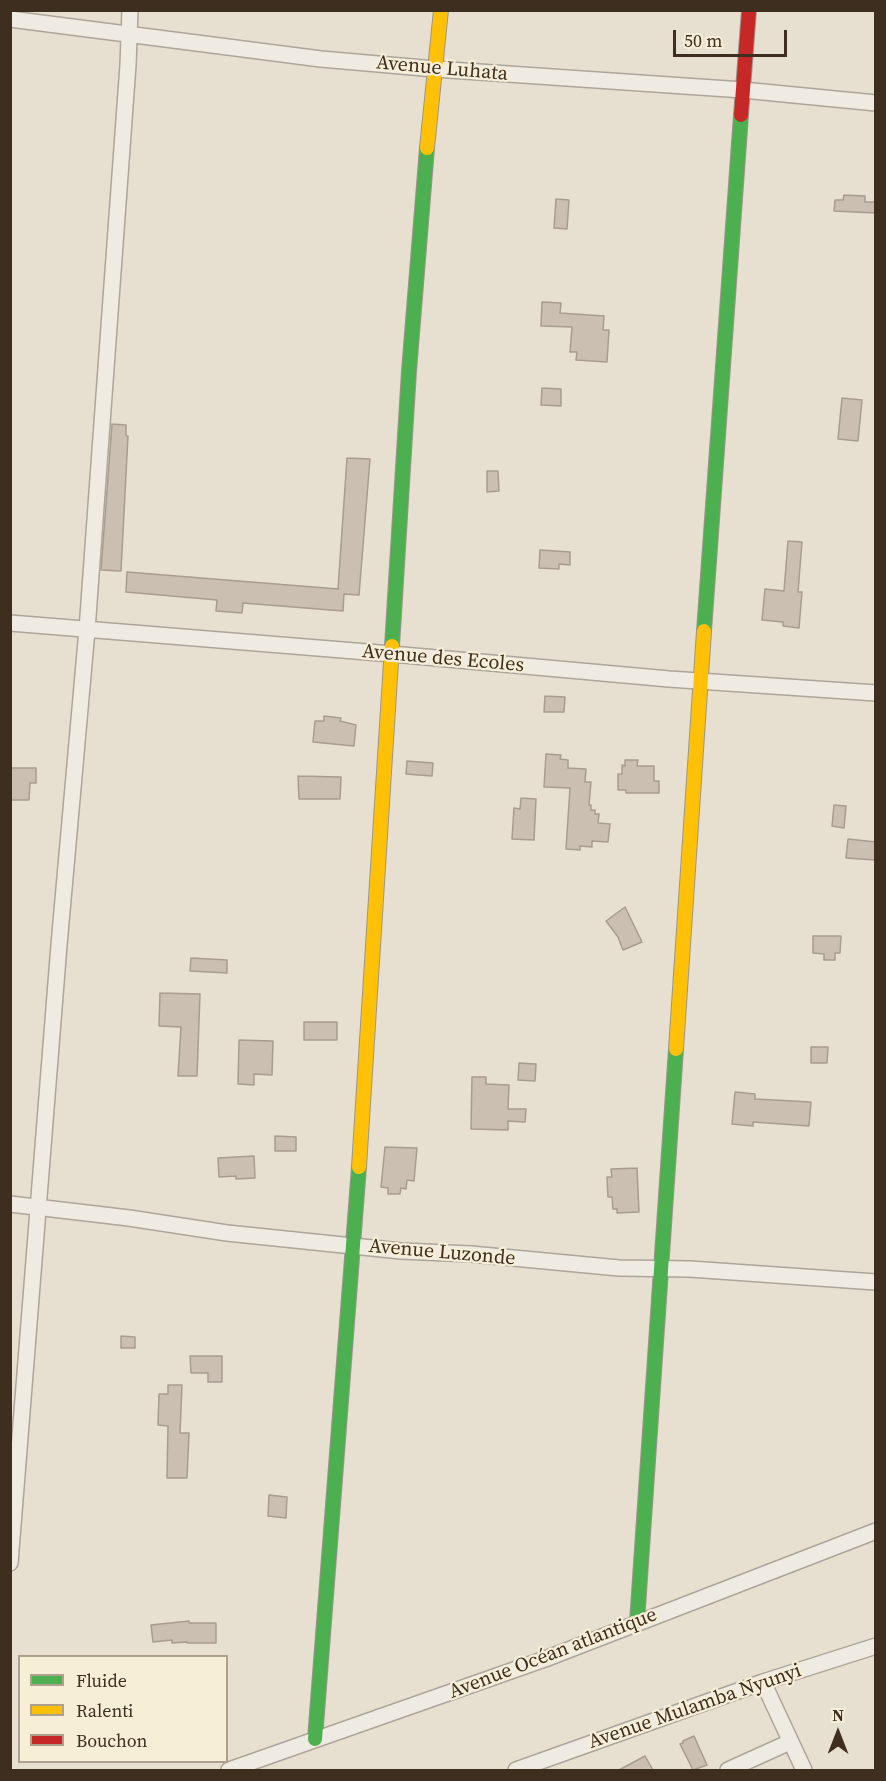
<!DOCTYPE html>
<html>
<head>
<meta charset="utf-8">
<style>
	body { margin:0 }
	#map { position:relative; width:886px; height:1781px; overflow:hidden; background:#e7e0d1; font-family:"Source Serif 4",serif }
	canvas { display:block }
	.frame { position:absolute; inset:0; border:12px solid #3d2e20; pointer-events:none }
	.legend { position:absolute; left:18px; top:1655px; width:210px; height:108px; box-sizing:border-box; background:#f7eed8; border:2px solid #ada18e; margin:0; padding:8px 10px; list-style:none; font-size:18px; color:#3d2e20 }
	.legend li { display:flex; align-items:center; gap:12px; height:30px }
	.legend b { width:30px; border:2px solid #ada18e }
	.north { position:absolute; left:808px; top:1703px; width:60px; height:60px; -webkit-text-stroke:4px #f7eed8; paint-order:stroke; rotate:0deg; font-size:16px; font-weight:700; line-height:24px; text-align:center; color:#3d2e20 }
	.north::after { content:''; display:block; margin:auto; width:21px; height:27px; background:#3d2e20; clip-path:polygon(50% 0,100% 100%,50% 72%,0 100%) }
	.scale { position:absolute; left:673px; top:30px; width:114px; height:27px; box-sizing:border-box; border:3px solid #3d2e20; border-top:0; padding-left:8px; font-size:18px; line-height:21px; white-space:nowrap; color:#3d2e20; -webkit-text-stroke:4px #f7eed8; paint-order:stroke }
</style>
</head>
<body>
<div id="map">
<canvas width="886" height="1781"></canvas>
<div class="frame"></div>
<ul class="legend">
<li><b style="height:8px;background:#4caf50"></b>Fluide</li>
<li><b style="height:8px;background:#ffc107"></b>Ralenti</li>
<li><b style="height:8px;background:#c62828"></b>Bouchon</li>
</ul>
<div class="north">N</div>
<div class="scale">50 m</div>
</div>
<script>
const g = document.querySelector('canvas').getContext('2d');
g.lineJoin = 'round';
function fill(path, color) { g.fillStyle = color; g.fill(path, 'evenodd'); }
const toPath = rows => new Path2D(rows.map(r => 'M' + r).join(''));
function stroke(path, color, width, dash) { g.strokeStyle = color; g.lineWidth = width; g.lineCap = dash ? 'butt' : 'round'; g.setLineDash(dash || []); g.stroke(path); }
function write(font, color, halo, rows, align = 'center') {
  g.font = font + ' "Source Serif 4",serif'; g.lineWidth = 4.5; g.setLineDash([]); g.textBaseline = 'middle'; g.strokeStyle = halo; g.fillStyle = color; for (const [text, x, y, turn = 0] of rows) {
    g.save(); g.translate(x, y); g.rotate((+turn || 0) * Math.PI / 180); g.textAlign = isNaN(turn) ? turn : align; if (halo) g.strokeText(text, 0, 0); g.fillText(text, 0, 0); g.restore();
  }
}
const building = toPath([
	[844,195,865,196,865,202,876,202,875,213,834,211,835,200,843,200,844,195],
	[556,199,569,200,567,229,554,228,556,199],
	[542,302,561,303,560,313,604,316,603,330,609,330,607,362,576,360,577,352,570,352,572,327,541,326,542,302],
	[542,388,561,389,561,406,541,405,542,388],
	[842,398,862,400,858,441,838,439,842,398],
	[112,424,126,425,126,436,128,436,121,571,101,570,112,424],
	[347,458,370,459,359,595,344,594,343,611,243,603,242,613,216,611,217,600,126,592,127,572,338,589,347,458],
	[487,471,498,471,499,491,487,492,487,471],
	[788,541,802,542,798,592,802,592,799,628,783,626,783,622,762,620,765,589,784,591,788,541],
	[540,550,570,552,570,565,559,564,559,569,539,568,540,550],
	[545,696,565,697,564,712,544,712,545,696],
	[324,716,341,718,340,721,356,725,354,746,313,742,315,721,324,721,324,716],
	[546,754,561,755,560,759,568,760,568,768,586,769,585,782,591,782,589,805,591,805,591,810,595,810,595,814,599,814,598,823,610,824,608,842,592,841,592,847,580,846,580,850,566,849,570,788,544,787,546,754],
	[625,760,638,760,637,766,654,766,654,781,659,781,659,793,626,793,626,790,618,790,618,774,622,774,622,765,625,766,625,760],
	[407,761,433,763,432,776,406,774,407,761],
	[10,768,36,768,36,783,30,783,29,800,10,800,10,768],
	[298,776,341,777,340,799,299,799,298,776],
	[521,798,536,799,534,840,512,839,514,808,520,809,521,798],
	[834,805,846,806,844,828,832,826,834,805],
	[848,839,876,842,876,860,846,858,848,839],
	[625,907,642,942,623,950,618,937,606,921,625,907],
	[813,936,841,936,840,953,835,953,835,960,824,960,824,954,813,953,813,936],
	[191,958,227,960,227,973,190,971,191,958],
	[160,993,200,994,197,1076,178,1076,181,1027,159,1026,160,993],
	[304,1022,337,1022,337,1040,304,1040,304,1022],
	[239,1040,273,1041,272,1075,254,1074,254,1085,238,1084,239,1040],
	[811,1047,828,1047,827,1063,811,1063,811,1047],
	[519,1063,536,1064,535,1081,518,1080,519,1063],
	[472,1077,486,1077,486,1084,509,1085,508,1109,526,1109,525,1122,508,1121,508,1130,471,1129,472,1077],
	[735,1092,755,1094,755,1099,811,1102,809,1126,753,1122,753,1126,732,1124,735,1092],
	[275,1136,296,1137,296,1151,275,1151,275,1136],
	[385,1147,417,1148,414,1181,407,1180,406,1189,401,1188,400,1194,388,1194,388,1188,381,1187,385,1147],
	[254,1156,255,1178,236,1179,236,1176,219,1177,218,1158,254,1156],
	[637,1168,639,1212,617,1213,617,1209,613,1209,612,1197,608,1197,607,1177,612,1177,611,1169,637,1168],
	[121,1336,135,1337,135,1348,121,1348,121,1336],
	[190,1356,222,1356,222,1382,208,1382,208,1373,191,1373,190,1356],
	[168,1385,182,1385,180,1433,189,1433,187,1478,167,1478,168,1426,158,1425,159,1394,168,1394,168,1385],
	[269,1495,287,1497,286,1518,268,1516,269,1495],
	[189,1621,189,1623,216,1623,216,1643,187,1643,187,1642,172,1643,172,1640,153,1642,151,1625,189,1621],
	[694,1736,707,1765,693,1770,680,1744,683,1743,683,1741,694,1736],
	[645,1756,653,1770,619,1770,645,1756]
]);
const street = toPath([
	[10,19,321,59,435,69,743,90,876,103],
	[10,623,392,654,669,679,876,693],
	[10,1204,129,1218,227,1233,401,1251,471,1254,619,1268,690,1269,876,1282],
	[10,1563,59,945,87,630,128,65,130,10],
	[763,1682,804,1770],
	[229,1770,545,1659,876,1531],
	[516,1770,763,1682,876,1646],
	[728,1770,790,1742]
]);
const fast = toPath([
	[704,631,741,115],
	[392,646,409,371,427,148],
	[637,1622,676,1049],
	[315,1739,359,1167]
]);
const slow = toPath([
	[427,148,441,10],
	[676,1049,704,631],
	[359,1167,392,646]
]);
const jam = toPath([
	[741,115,749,10]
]);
const streetNames = [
	["Avenue Luhata",442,69,5],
	["Avenue des Ecoles",443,659,5],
	["Avenue Luzonde",442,1253,5],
	["Avenue Océan atlantique",553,1654,-21],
	["Avenue Mulamba Nyunyi",695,1707,-19]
];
fill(building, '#cbbfb2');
stroke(building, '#a89c90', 1.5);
stroke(street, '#ada599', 18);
stroke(fast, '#9c958a', 16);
stroke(slow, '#9c958a', 16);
stroke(jam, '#9c958a', 16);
stroke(street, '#efebe3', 15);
stroke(fast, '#4caf50', 14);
stroke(slow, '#ffc107', 14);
stroke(jam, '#c62828', 14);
write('20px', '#3d2e20', '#f7eed8', streetNames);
</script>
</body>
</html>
